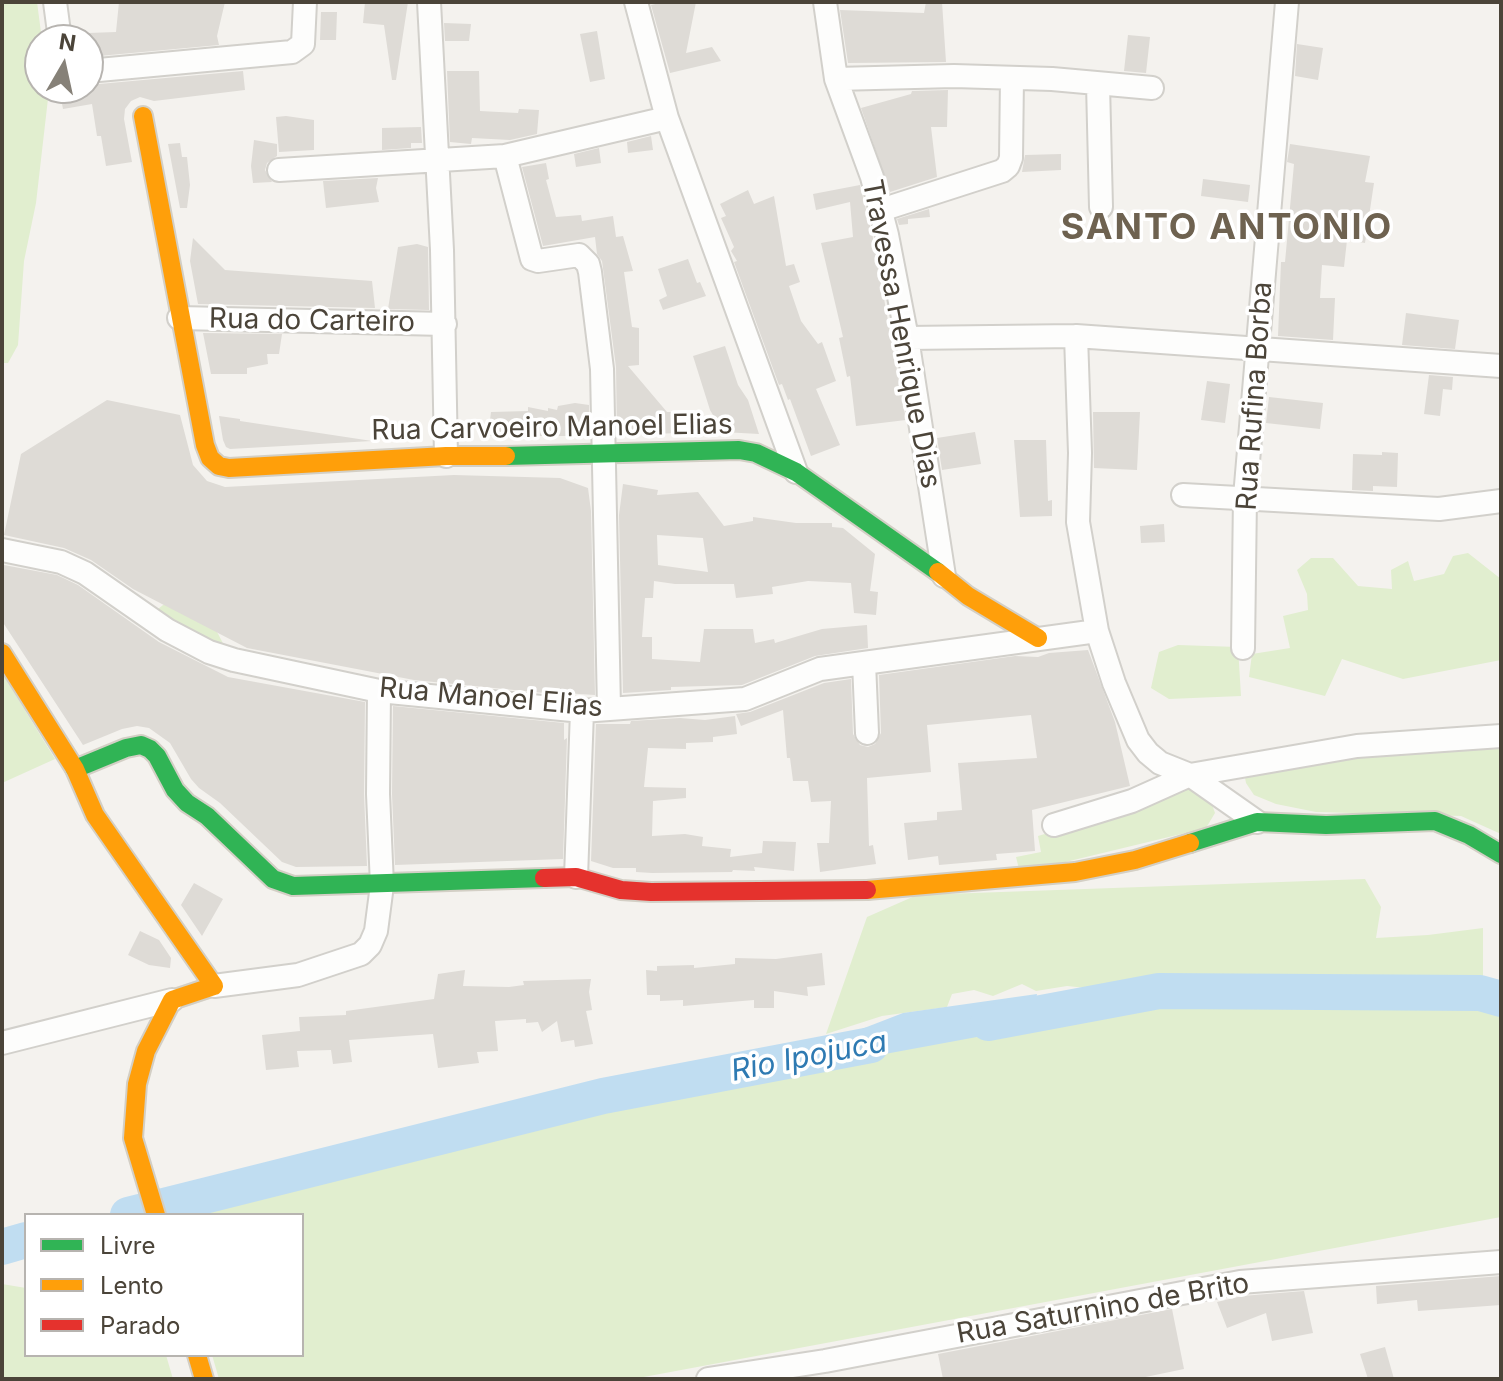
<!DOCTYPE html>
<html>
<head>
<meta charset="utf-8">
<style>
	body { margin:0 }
	#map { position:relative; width:1503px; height:1381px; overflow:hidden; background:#f4f2ee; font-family:Inter,sans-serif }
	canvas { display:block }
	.frame { position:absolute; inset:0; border:4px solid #4b4439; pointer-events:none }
	.legend { position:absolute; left:24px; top:1213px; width:280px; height:144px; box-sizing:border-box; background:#fff; border:2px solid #b7b4b0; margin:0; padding:10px 14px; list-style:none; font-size:24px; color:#4b4439 }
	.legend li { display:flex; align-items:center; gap:16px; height:40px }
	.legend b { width:40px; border:2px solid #b7b4b0 }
	.north { position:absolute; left:24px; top:24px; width:80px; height:80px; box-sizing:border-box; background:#fff; border:2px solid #b7b4b0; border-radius:50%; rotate:9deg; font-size:22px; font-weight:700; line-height:32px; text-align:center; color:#4b4439 }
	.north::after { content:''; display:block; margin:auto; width:28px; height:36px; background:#868178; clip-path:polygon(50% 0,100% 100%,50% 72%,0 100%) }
</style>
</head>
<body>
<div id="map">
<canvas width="1503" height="1381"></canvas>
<div class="frame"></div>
<ul class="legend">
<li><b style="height:10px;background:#30b455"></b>Livre</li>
<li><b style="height:10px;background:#ff9f0a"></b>Lento</li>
<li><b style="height:10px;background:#e5322d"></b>Parado</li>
</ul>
<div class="north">N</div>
</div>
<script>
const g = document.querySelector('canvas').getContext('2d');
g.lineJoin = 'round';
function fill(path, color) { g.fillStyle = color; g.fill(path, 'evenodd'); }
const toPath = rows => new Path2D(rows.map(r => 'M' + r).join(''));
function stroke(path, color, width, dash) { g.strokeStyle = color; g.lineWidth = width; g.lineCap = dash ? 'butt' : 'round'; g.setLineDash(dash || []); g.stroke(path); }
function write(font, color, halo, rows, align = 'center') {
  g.font = font + ' Inter,sans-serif'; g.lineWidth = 7; g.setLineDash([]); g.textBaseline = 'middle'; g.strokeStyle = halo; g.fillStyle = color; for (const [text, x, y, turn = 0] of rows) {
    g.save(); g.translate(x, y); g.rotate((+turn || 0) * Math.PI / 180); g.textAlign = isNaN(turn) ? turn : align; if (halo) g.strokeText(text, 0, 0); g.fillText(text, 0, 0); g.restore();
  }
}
const green = toPath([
	[2,2,37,2,42,40,40,40,40,88,49,90,36,203,24,261,18,345,8,363,2,363],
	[1468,553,1501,579,1501,660,1403,679,1342,659,1325,696,1249,677,1252,654,1290,648,1283,616,1308,610,1307,594,1297,570,1311,558,1333,558,1358,586,1392,589,1391,570,1408,561,1414,581,1444,574,1453,556],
	[182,590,215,628,227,651,189,632,158,609],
	[1178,645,1238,647,1241,696,1169,699,1151,688,1159,652],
	[2,673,55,759,2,783],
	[1501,741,1501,834,1461,816,1316,812,1276,804,1254,795,1246,783,1243,767],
	[1188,785,1209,796,1215,813,1206,828,1020,873,1016,857,1041,852,1038,836,1148,803],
	[1365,879,1381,907,1376,938,1428,935,1483,928,1483,978,1182,976,1096,989,1067,986,1036,991,1022,984,993,996,974,990,952,994,947,1007,882,1016,826,1034,867,917,917,895],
	[1393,992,1501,1011,1501,1217,633,1379,219,1379,212,1355,302,1355,302,1215,177,1215,181,1202,412,1143,846,1061,1093,1003],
	[2,1284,26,1288,26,1355,166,1355,173,1379,2,1379]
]);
const water = toPath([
	[1037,994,1031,1027,820,1066,828,1042,903,1013]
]);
const river = toPath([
	[988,1023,1159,991,1480,993,1501,999],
	[128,1215,603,1096,871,1045],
	[2,1247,26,1240]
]);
const building = toPath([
	[119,2,225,2,217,36,219,45,88,57,88,33,116,32],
	[365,2,408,2,396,80,392,80,384,25,363,23],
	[664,2,696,2,686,53,712,47,721,61,670,73,651,5],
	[926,2,942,2,946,62,848,63,840,10,924,13],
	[321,12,337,12,336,40,320,40],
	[444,23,471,24,469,41,445,41],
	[597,31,605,79,590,82,580,34],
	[1128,35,1150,37,1146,73,1124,71],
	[1297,44,1323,48,1318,80,1295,76],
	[243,71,245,90,154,101,140,97,131,101,125,109,124,119,132,162,106,166,101,136,97,136,92,104,63,109,59,88,88,88,88,85],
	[447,71,479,71,480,111,518,113,519,109,539,110,537,134,510,140,472,138,471,144,450,142],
	[948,90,947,127,931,127,937,177,890,192,861,108,911,94,912,91],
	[286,116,314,120,314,150,279,152,276,117],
	[421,127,422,143,411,143,411,148,382,150,382,128],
	[651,136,653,150,628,153,627,142],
	[254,140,277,144,277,156,267,163,265,170,272,182,253,183,251,166],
	[180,143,182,157,187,157,190,185,187,208,180,208,168,144],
	[1290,144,1370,156,1365,182,1374,183,1365,243,1347,240,1344,267,1322,265,1320,298,1335,298,1333,340,1278,336,1281,262,1285,262,1294,164,1287,162],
	[599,148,601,163,576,167,574,154],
	[1061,154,1061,170,1022,172,1025,155],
	[546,163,549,179,546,180,556,217,581,215,582,221,613,216,616,237,623,236,633,271,624,272,632,327,639,328,639,365,628,366,667,412,673,412,676,433,617,436,616,367,602,261,597,254,595,237,543,246,522,167],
	[378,178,376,188,379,202,326,208,323,181],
	[1203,179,1250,185,1248,202,1201,196],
	[860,185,873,238,906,420,856,426,850,376,847,377,839,338,843,337,821,243,853,237,850,202,816,210,813,194],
	[748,190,754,204,774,196,786,266,794,264,800,282,789,286,801,321,818,344,822,342,836,381,816,389,840,445,811,456,790,399,788,400,782,384,779,385,734,262,737,261,731,251,734,247,721,218,726,216,720,204],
	[929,209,930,217,908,219,908,224,899,225,897,219],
	[193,238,225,270,372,281,375,308,198,304,190,261],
	[417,244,428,247,429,310,388,309,398,247],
	[688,259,697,283,700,282,706,296,663,310,659,300,667,296,658,269],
	[1406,313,1459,320,1455,349,1402,345],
	[203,333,282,334,279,354,267,354,268,364,247,368,247,374,211,374],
	[725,346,738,385,748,400,759,434,723,432,710,410,693,356],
	[1429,375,1453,377,1452,390,1443,389,1440,416,1424,414],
	[1207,381,1230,384,1225,423,1201,420],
	[1269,397,1323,403,1320,429,1266,423],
	[107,400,180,415,193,465,207,481,225,487,454,475,560,478,588,488,591,511,595,695,564,693,564,695,414,680,247,648,133,589,91,560,64,548,4,535,21,454],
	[575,403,589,405,589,436,488,436,491,412,528,411,528,407,548,411,548,408,557,410,558,406],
	[1093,412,1140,412,1137,470,1094,468],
	[219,416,240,419,240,421,372,441,230,449,226,447,223,440],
	[975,432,981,464,942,470,937,438],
	[1014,440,1046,440,1048,501,1052,500,1052,516,1020,517],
	[1382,452,1398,453,1397,487,1373,486,1373,491,1352,490,1353,454,1382,455],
	[623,484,658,490,657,495,698,492,724,526,753,521,753,517,796,523,832,523,832,527,843,528,875,554,870,591,878,592,876,615,854,613,851,583,808,581,772,587,773,594,736,598,734,584,675,584,654,581,653,598,645,598,642,637,652,637,652,659,700,662,704,629,753,629,755,643,774,639,775,643,822,629,867,625,868,648,815,656,742,685,671,687,671,690,623,693,619,515],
	[657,535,703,538,708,572,658,565],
	[1164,524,1165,542,1141,543,1140,526],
	[4,565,57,575,78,585,159,642,228,677,365,702,364,794,367,866,296,867,282,862,220,803,199,788,191,779,170,743,149,728,137,726,122,729,83,745,2,621],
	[1088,650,1115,722,1130,786,1032,810,1035,851,996,854,997,860,939,865,938,856,908,860,904,823,937,820,937,812,962,810,958,763,1037,758,1031,715,927,725,931,772,867,778,869,846,873,845,876,864,820,872,817,843,829,843,831,801,811,802,808,781,793,781,790,758,787,758,783,710,741,726,736,714,750,712,824,683,851,679,853,734,860,745,868,747,875,744,881,733,879,675,1015,656,1038,657,1049,653],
	[393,706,564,723,564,740,567,738,563,859,395,865,392,794],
	[735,716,737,734,713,737,713,742,686,743,686,749,648,748,644,787,686,788,686,798,653,801,652,836,685,834,703,837,702,846,731,849,730,857,762,853,763,841,796,842,794,871,754,867,755,871,733,870,732,872,652,873,636,872,636,868,613,868,591,861,596,724,630,724,631,721,680,718,705,720],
	[194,883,223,899,202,936,181,905],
	[140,931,159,940,171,958,170,968,149,965,128,955],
	[822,953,825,985,807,987,808,996,774,991,774,1008,754,1008,754,1000,683,1006,683,1000,660,1001,660,995,647,995,646,970,657,971,657,966,694,965,694,968,735,964,735,958,776,959],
	[465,970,463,986,509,987,524,985,523,981,591,979,589,992,592,1010,586,1011,593,1044,575,1047,574,1040,561,1042,557,1021,542,1032,538,1022,526,1023,526,1019,495,1021,498,1051,477,1052,479,1063,438,1068,433,1034,349,1040,352,1062,333,1064,331,1050,297,1051,299,1067,266,1070,262,1035,300,1031,299,1017,346,1015,346,1011,434,999,438,974],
	[1501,1276,1501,1305,1418,1311,1417,1300,1377,1304,1376,1286],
	[1304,1291,1313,1333,1272,1341,1266,1313,1227,1328,1217,1302,1242,1296],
	[1172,1309,1184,1369,1136,1379,943,1379,938,1354],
	[1385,1347,1394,1379,1368,1379,1360,1354]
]);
const street = toPath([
	[55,2,60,40],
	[429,2,442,250,446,456],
	[636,2,667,118,796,472],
	[825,2,836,79,872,177,887,235,907,338,944,576],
	[88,71,292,52,303,44,305,2],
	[836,79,954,76,1052,79,1152,88],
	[1098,84,1101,207],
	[505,156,532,259,538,261,579,255,588,264,590,272,602,369,609,709],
	[279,170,505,156,667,118],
	[881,210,1002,171,1008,166,1011,158,1012,78],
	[179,318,445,324],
	[1076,336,1080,453,1078,522,1097,631,1114,683,1138,740,1148,753,1160,763,1190,775,1257,822],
	[907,338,1076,336,1501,366],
	[1183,495,1439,509,1501,501],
	[2,550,61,562,85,573,167,630,209,652,234,660,379,691,582,711,745,699,820,669,1097,631],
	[1243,648,1245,497,1287,2],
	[864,663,867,733],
	[1054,825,1132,801,1190,775,1357,746,1501,736],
	[576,877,582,711],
	[214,986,298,975,361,954,370,945,376,931,382,885,378,794,379,691],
	[2,1043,172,1000],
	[708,1379,825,1361,1240,1282,1501,1262]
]);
const fast = toPath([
	[506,456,739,450,756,453,796,472,938,572],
	[75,769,126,748,141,745,150,749,157,756,175,790,187,803,207,816,273,879,293,886,544,878],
	[1190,843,1257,822,1326,825,1435,821,1469,835,1501,854]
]);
const slow = toPath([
	[143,116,205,445,210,458,219,466,229,468,446,456,506,456],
	[938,572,968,596,1038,638],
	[2,653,75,769,95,815,214,986,172,1000,146,1051,137,1084,133,1138,156,1215],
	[867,890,1075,872,1135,860,1190,843],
	[197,1355,204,1379]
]);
const jam = toPath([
	[544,878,576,877,621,890,651,892,867,890]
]);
const streetNames = [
	["Rua do Carteiro",312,321,1],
	["Travessa Henrique Dias",901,334,79],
	["Rua Rufina Borba",1255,396,-86],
	["Rua Carvoeiro Manoel Elias",552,428,-1],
	["Rua Manoel Elias",491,698,5],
	["Rua Saturnino de Brito",1103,1309,-10]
];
const waterNames = [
	["Rio Ipojuca",809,1057,-11]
];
const districtNames = [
	["SANTO ANTONIO",1227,228]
];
fill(green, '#e1eecf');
fill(water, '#c0ddf1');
stroke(river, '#c0ddf1', 36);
fill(building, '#dedbd6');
stroke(street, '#d2d0cb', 26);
stroke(fast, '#d3cfc5', 22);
stroke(slow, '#d3cfc5', 22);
stroke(jam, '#d3cfc5', 22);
stroke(street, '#fdfdfc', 22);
stroke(fast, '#30b455', 18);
stroke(slow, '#ff9f0a', 18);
stroke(jam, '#e5322d', 18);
write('28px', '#4b4439', '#fff', streetNames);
write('italic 30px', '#2e7ab2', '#fff', waterNames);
g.letterSpacing = '2px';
write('bold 36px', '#6e6250', '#fff', districtNames);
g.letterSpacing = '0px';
</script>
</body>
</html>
